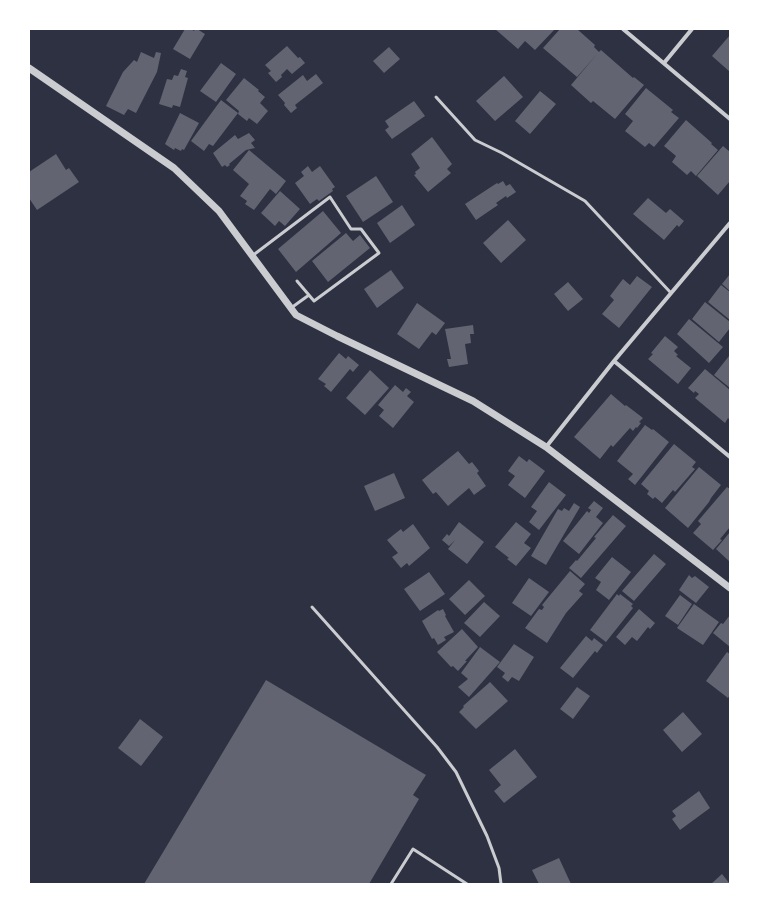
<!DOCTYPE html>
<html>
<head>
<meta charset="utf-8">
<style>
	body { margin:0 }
	#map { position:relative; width:759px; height:913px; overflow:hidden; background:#2d3142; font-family:Merriweather,serif }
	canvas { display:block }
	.frame { position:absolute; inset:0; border:30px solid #fff; pointer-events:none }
</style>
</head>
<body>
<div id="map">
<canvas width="759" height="913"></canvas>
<div class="frame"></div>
</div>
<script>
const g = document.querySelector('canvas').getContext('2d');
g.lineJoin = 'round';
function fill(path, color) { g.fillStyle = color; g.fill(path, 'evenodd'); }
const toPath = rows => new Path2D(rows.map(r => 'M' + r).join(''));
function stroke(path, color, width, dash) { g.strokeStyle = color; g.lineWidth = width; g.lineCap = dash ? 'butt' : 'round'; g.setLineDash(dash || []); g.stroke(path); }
const building = toPath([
	[185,29,191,29,194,31,195,29,197,29,205,34,190,59,173,49],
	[495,29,555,29,535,50,525,41,518,49],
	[560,29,577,29,595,45,594,47,599,52,601,50,633,78,634,77,644,85,615,119,593,101,591,103,571,85,597,54,577,77,543,48],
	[730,35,730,72,712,56],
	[287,46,298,58,300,57,305,63,292,74,287,69,281,75,282,77,276,82,268,73,271,71,265,65],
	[389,47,400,59,384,73,373,61],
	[141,52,154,58,156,52,161,53,157,72,136,113,128,109,124,115,106,106,123,72,134,60,137,62],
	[221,63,236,74,216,102,200,91],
	[181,69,187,71,185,77,188,78,180,107,173,105,172,108,159,104,167,79,172,80,174,75,178,76],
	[316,74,323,83,295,105,297,108,291,113,284,105,285,103,278,95,303,75,307,81],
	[504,76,523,97,495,121,476,101],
	[244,78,259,90,258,91,265,97,260,103,268,111,257,124,249,118,247,121,238,114,239,111,226,100],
	[646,88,673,110,671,112,679,118,654,147,649,143,645,147,625,131,633,121,625,114],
	[540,91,556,104,530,134,515,121],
	[221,100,238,113,213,146,209,144,204,151,191,141],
	[414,101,425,116,392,139,385,130,389,127,385,121],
	[180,113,199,123,184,150,182,149,181,151,175,148,174,150,165,144],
	[686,120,712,143,711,144,718,150,696,176,691,171,687,175,672,162,676,156,664,146],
	[249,133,255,140,251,143,255,148,246,150,229,164,230,165,227,167,225,165,222,167,213,153,235,135,238,139],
	[432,137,452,164,447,169,451,173,428,192,414,175,416,174,415,172,420,168,411,154],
	[723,146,730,152,730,181,718,195,697,176],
	[249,150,286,181,276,194,270,189,254,210,245,204,247,201,240,196,249,184,233,170],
	[56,154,66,170,69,168,79,182,37,210,29,198,29,172],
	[308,166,312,172,320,166,335,187,332,189,333,191,319,201,317,199,310,204,295,183,304,176,301,172],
	[376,176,393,202,363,222,346,196],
	[503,181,506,186,510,184,516,192,507,198,506,196,496,203,498,205,476,220,465,204,497,183,498,184],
	[280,191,300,209,285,226,279,221,275,226,261,213],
	[648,198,666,213,670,209,684,221,679,227,677,225,664,240,633,214],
	[402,205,415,225,390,243,377,223],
	[323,211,341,233,296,272,278,249],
	[508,220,526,240,501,263,483,243],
	[346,233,353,241,360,235,370,248,328,282,312,261],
	[391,270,404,288,377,308,364,289],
	[730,274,730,291,722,284],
	[637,276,652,287,619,328,602,314,614,300,610,296,623,279,630,285],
	[568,282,583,299,568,311,554,294],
	[721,285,730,292,730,320,708,302],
	[705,302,730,322,730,328,719,342,692,319],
	[417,303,445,323,436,335,432,332,419,349,397,334],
	[689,319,723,347,709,363,677,334],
	[473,325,474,334,470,334,471,343,465,344,468,364,449,367,447,359,451,359,445,329],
	[665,336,678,347,674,351,678,355,676,356,691,368,678,384,648,359,653,354,651,353],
	[339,353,346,359,348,356,359,365,353,372,350,369,331,392,324,386,326,384,318,379],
	[729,356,730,358,730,388,714,375],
	[705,369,730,390,730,420,728,418,725,423,695,398,699,394,695,391,694,393,688,388],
	[370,370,389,388,365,415,346,398],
	[395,385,403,392,406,388,411,392,407,396,414,402,393,428,379,416,384,410,378,405],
	[611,394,625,406,626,405,643,418,639,422,641,423,637,428,636,427,633,431,630,428,613,447,611,445,600,459,574,437],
	[645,425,652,430,653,429,669,442,635,485,628,479,633,474,617,461],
	[674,444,696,462,692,467,695,469,675,492,673,490,662,503,655,497,653,499,647,494,649,491,641,484],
	[458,451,469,464,472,462,479,471,477,473,486,486,474,495,469,488,448,506,436,492,433,494,422,480],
	[519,456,527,462,529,459,545,471,525,498,508,485,515,476,508,471],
	[699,467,721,485,711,498,709,502,688,528,665,508],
	[394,473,405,498,375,511,364,486],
	[549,482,566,495,539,530,529,522,537,511,531,507],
	[727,487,730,489,730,527,720,539,722,540,713,550,693,533,701,524,698,521],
	[594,501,603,508,596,517,603,523,579,554,563,541,587,511,589,513,591,510,588,508],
	[574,503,580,507,546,565,531,556,558,509,562,511,564,508,569,511],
	[613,515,626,526,581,578,569,568,576,560,577,561,596,538,594,537],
	[459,522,484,542,467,564,448,549,455,540,449,546,442,540,447,534,449,536],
	[516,522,531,534,524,543,531,548,516,566,507,559,509,558,495,547],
	[413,524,430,548,409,566,407,563,401,568,392,557,398,553,387,540,401,529,403,532],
	[730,532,730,562,716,549],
	[654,554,666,564,634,601,622,591],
	[612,557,631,572,609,600,596,590,601,582,595,578],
	[570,571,585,584,579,591,583,594,566,613,547,643,525,628,539,609,542,610,544,607,542,605],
	[429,572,445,594,420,611,404,589],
	[689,575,692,578,695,576,709,587,696,603,679,590],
	[529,578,549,592,531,616,512,603],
	[469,580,485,596,465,615,449,599],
	[617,594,619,596,620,594,633,604,631,606,633,608,606,642,590,630],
	[680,595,692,604,678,625,665,616],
	[484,602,500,616,480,637,464,623],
	[694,604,719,622,703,645,677,628],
	[443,609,446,615,445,616,454,632,444,637,446,640,438,645,434,638,432,639,422,621,438,610,439,611],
	[639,609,655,623,650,629,648,627,637,641,632,637,625,645,616,637],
	[730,615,730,647,713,633,721,623,723,624],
	[462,629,478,647,465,661,467,661,458,671,453,666,451,667,437,652],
	[586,636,592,641,594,638,603,645,597,653,595,651,573,678,560,668],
	[514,644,534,657,519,681,512,677,508,682,502,677,505,673,497,667],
	[480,647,500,662,469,697,458,687,468,679,461,673],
	[727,652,730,654,730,695,728,698,706,681],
	[266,680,426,775,413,795,419,799,369,884,144,884],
	[490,682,508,701,476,729,459,712,464,707,463,706],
	[577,687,590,696,573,719,560,709],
	[683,712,702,734,682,752,663,730],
	[140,719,163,737,141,766,118,748],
	[515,749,537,777,504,803,494,791,501,785,489,770],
	[699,791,710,808,680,830,672,819,676,816,672,811],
	[559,858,571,884,539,884,532,870],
	[722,874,730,884,711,884]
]);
const service = toPath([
	[436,97,475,140,502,153,585,201,671,293],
	[252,256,330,197,351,229,361,229,379,253,314,301,297,281],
	[291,308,309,295],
	[312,607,437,747,456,772,487,836,499,868,501,884],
	[391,884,413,849,467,884]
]);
const minor = toPath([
	[623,29,730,119],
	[664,63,692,29],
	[614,361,730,457],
	[546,447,614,361,730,223]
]);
const tertiary = toPath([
	[29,68,174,168,219,211,296,315,337,336,473,401,546,447,730,588]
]);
fill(building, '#626471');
stroke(service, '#caccd0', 3);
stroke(minor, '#caccd0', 4);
stroke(tertiary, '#caccd0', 7);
</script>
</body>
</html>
